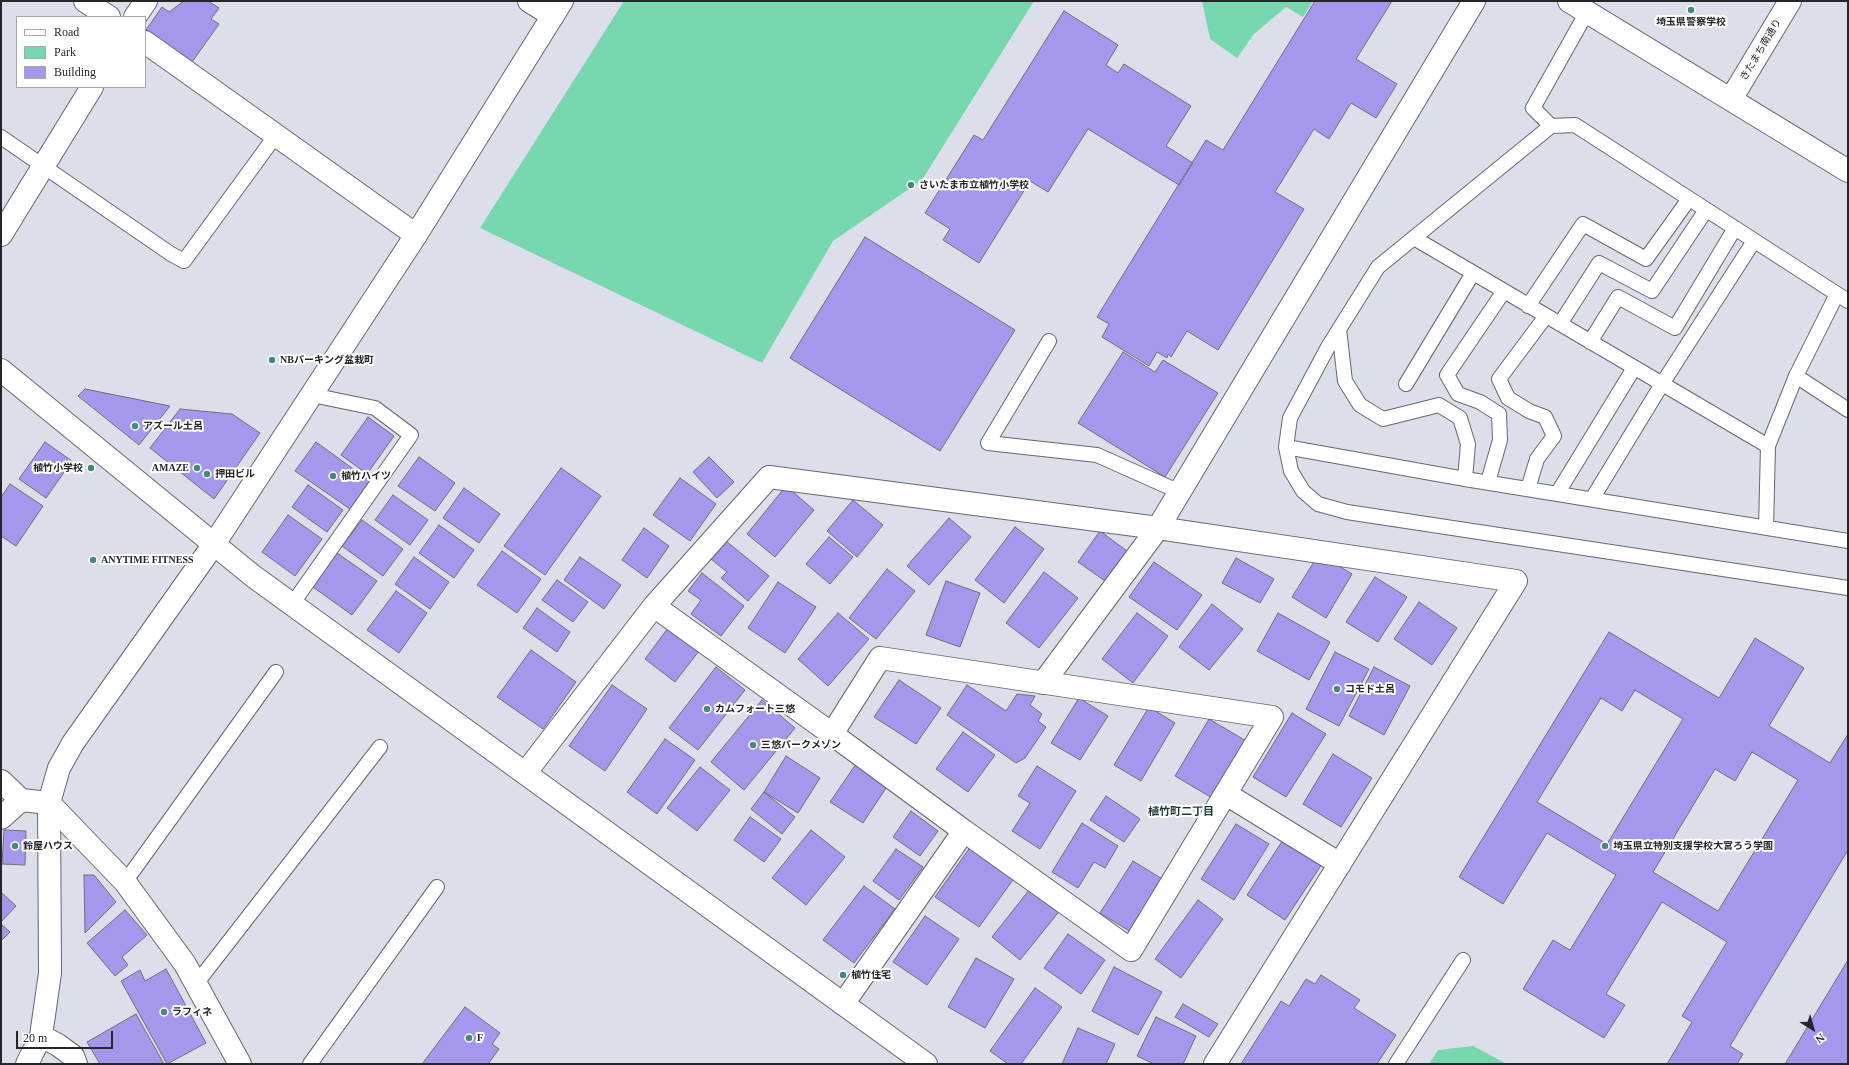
<!DOCTYPE html>
<html>
<head>
<meta charset="utf-8">
<style>
	body { margin:0 }
	#map { position:relative; width:1849px; height:1065px; overflow:hidden; background:#dcdfea; font-family:"Times New Roman",serif }
	canvas { display:block }
	.frame { position:absolute; inset:0; border:2px solid #25262a; pointer-events:none }
	.legend { position:absolute; left:16px; top:16px; width:130px; height:72px; box-sizing:border-box; background:#fff; border:1px solid #a8a8aa; margin:0; padding:5px 7px; list-style:none; font-size:12px; color:#25262a }
	.legend li { display:flex; align-items:center; gap:8px; height:20px }
	.legend b { width:20px; border:1px solid #a8a8aa }
	.north { position:absolute; left:1793px; top:1009px; width:40px; height:40px; -webkit-text-stroke:3px #fff; paint-order:stroke; rotate:143deg; font-size:11px; font-weight:700; line-height:16px; text-align:center; color:#25262a }
	.north::after { content:''; display:block; margin:auto; width:14px; height:18px; background:#25262a; clip-path:polygon(50% 0,100% 100%,50% 72%,0 100%) }
	.scale { position:absolute; left:16px; top:1031px; width:97px; height:18px; box-sizing:border-box; border:2px solid #25262a; border-top:0; padding-left:5px; font-size:12px; line-height:14px; white-space:nowrap; color:#25262a; -webkit-text-stroke:3px #fff; paint-order:stroke }
</style>
</head>
<body>
<div id="map">
<canvas width="1849" height="1065"></canvas>
<div class="frame"></div>
<ul class="legend">
<li><b style="height:5px;background:#fff"></b>Road</li>
<li><b style="height:11px;background:#77d8b0"></b>Park</li>
<li><b style="height:11px;background:#a598ec"></b>Building</li>
</ul>
<div class="north">N</div>
<div class="scale">20 m</div>
</div>
<script>
const g = document.querySelector('canvas').getContext('2d');
g.lineJoin = 'round';
function fill(path, color) { g.fillStyle = color; g.fill(path, 'evenodd'); }
const toPath = rows => new Path2D(rows.map(r => 'M' + r).join(''));
function stroke(path, color, width, dash) { g.strokeStyle = color; g.lineWidth = width; g.lineCap = dash ? 'butt' : 'round'; g.setLineDash(dash || []); g.stroke(path); }
function write(font, color, halo, rows, align = 'center') {
  g.font = font + ' "Times New Roman","Noto Sans JP",serif'; g.lineWidth = 4; g.setLineDash([]); g.textBaseline = 'middle'; g.strokeStyle = halo; g.fillStyle = color; for (const [text, x, y, turn = 0] of rows) {
    g.save(); g.translate(x, y); g.rotate((+turn || 0) * Math.PI / 180); g.textAlign = isNaN(turn) ? turn : align; if (halo) g.strokeText(text, 0, 0); g.fillText(text, 0, 0); g.restore();
  }
}
const green = toPath([
	[624,1,1034,1,922,180,833,241,762,363,480,228],
	[1202,1,1313,1,1303,17,1286,7,1254,34,1237,58,1210,39],
	[1473,1046,1507,1064,1429,1064,1438,1050]
]);
const building = toPath([
	[184,1,208,1,219,8,211,19,219,24,192,62,146,30,162,7,169,12,184,1],
	[1315,1,1392,1,1356,59,1397,84,1376,118,1351,103,1329,139,1314,129,1275,192,1304,209,1218,350,1187,331,1171,357,1168,354,1167,358,1157,352,1149,366,1102,337,1109,324,1097,317,1206,140,1223,150,1315,1],
	[1064,11,1118,45,1106,65,1118,73,1124,64,1191,106,1166,146,1193,163,1179,185,1088,129,1048,192,1030,181,979,263,943,240,950,229,925,213,974,135,983,140,1064,11],
	[865,237,1015,330,940,451,790,358,865,237],
	[1123,352,1155,372,1163,360,1218,393,1165,477,1078,423,1123,352],
	[85,389,170,406,139,445,78,396,85,389],
	[180,409,232,414,260,433,214,499,150,448,180,409],
	[368,417,394,436,367,474,341,455,368,417],
	[45,442,72,461,46,498,19,479,45,442],
	[316,442,370,481,350,509,295,471,316,442],
	[419,457,455,483,435,511,398,486,419,457],
	[709,457,734,482,717,498,693,472,709,457],
	[561,468,601,496,545,575,504,546,561,468],
	[680,478,716,504,690,541,653,515,680,478],
	[10,484,43,506,16,546,1,536,1,497,10,484],
	[308,485,343,510,327,532,292,507,308,485],
	[786,486,814,510,775,557,747,534,786,486],
	[464,488,500,514,479,543,443,518,464,488],
	[393,495,428,520,410,545,375,520,393,495],
	[853,500,883,525,857,557,827,531,853,500],
	[288,515,322,539,295,576,262,552,288,515],
	[949,518,971,537,929,585,907,566,949,518],
	[362,520,403,549,383,576,342,546,362,520],
	[439,525,474,550,454,578,419,553,439,525],
	[1015,527,1044,549,1004,603,975,580,1015,527],
	[644,528,669,546,647,578,622,560,644,528],
	[1100,531,1127,551,1105,581,1078,562,1100,531],
	[829,537,853,557,830,584,806,564,829,537],
	[726,541,769,576,748,601,721,578,727,572,711,559,726,541],
	[502,551,541,579,517,613,477,585,502,551],
	[337,553,377,581,352,615,313,587,337,553],
	[1319,554,1352,574,1326,618,1292,597,1319,554],
	[414,557,449,582,430,609,395,584,414,557],
	[580,557,621,585,604,609,564,580,580,557],
	[1236,558,1274,579,1260,603,1222,583,1236,558],
	[1154,562,1202,595,1177,630,1129,597,1154,562],
	[887,569,915,591,876,639,849,618,887,569],
	[1044,572,1078,598,1039,648,1006,623,1044,572],
	[702,573,744,606,721,636,691,614,701,600,688,591,702,573],
	[1375,577,1407,597,1378,642,1346,622,1375,577],
	[557,580,588,602,573,622,542,600,557,580],
	[946,581,980,593,960,647,926,635,946,581],
	[778,582,816,607,785,653,748,628,778,582],
	[396,591,427,613,399,653,367,630,396,591],
	[1419,602,1457,628,1432,665,1394,639,1419,602],
	[1212,604,1243,629,1209,670,1179,647,1212,604],
	[537,608,570,632,557,652,523,628,537,608],
	[838,613,869,639,828,686,798,659,838,613],
	[1137,613,1168,636,1133,683,1102,659,1137,613],
	[1278,613,1330,642,1309,680,1257,651,1278,613],
	[668,628,699,651,675,682,645,659,668,628],
	[1609,632,1719,698,1755,638,1804,668,1769,726,1830,763,1848,734,1848,850,1730,1046,1743,1054,1737,1064,1667,1064,1692,1022,1682,1016,1727,942,1662,902,1606,994,1625,1005,1604,1038,1523,989,1553,940,1570,950,1616,875,1547,833,1503,904,1459,877,1609,632],
	[1635,690,1683,719,1607,844,1537,802,1601,698,1622,711,1635,690],
	[1752,752,1798,780,1718,911,1653,872,1715,769,1735,781,1752,752],
	[531,650,576,682,543,729,497,697,531,650],
	[1335,652,1369,669,1339,726,1306,709,1335,652],
	[716,667,745,690,698,750,669,728,716,667],
	[1374,667,1410,686,1384,735,1349,716,1374,667],
	[899,680,941,708,916,744,874,717,899,680],
	[612,685,647,709,605,771,569,746,612,685],
	[967,685,1006,711,1017,694,1035,696,1030,705,1042,714,1038,721,1046,727,1025,758,1016,763,947,715,967,685],
	[1079,698,1108,716,1080,760,1051,743,1079,698],
	[762,700,795,728,744,790,711,762,762,700],
	[1149,707,1175,723,1141,781,1114,765,1149,707],
	[1292,713,1326,734,1286,797,1253,777,1292,713],
	[1209,719,1248,742,1214,799,1175,776,1209,719],
	[963,732,995,755,968,792,936,769,963,732],
	[665,739,695,760,657,814,627,792,665,739],
	[1333,754,1372,778,1341,827,1303,804,1333,754],
	[786,756,820,778,798,813,764,792,786,756],
	[858,761,890,782,863,823,830,802,858,761],
	[1037,766,1076,791,1040,849,1012,831,1030,803,1018,796,1037,766],
	[700,767,730,790,697,831,667,808,700,767],
	[764,792,795,817,782,834,751,809,764,792],
	[1106,796,1140,819,1124,842,1090,820,1106,796],
	[911,811,938,831,920,856,893,837,911,811],
	[750,817,781,839,764,862,734,840,750,817],
	[1082,823,1118,846,1105,868,1094,862,1078,888,1052,872,1082,823],
	[1236,824,1269,844,1234,900,1201,879,1236,824],
	[4,830,26,831,25,865,2,864,4,830],
	[811,830,845,857,806,905,772,878,811,830],
	[1283,840,1322,864,1285,920,1247,895,1283,840],
	[971,846,1015,877,979,927,935,897,971,846],
	[896,849,923,867,899,900,873,881,896,849],
	[1133,861,1164,880,1131,932,1100,913,1133,861],
	[84,875,94,875,116,902,85,933,84,875],
	[1033,885,1062,908,1020,960,992,937,1033,885],
	[864,886,895,909,854,963,823,940,864,886],
	[1,892,16,906,1,922,1,892],
	[1198,900,1223,919,1181,978,1155,959,1198,900],
	[125,910,147,935,122,957,128,965,115,976,87,943,125,910],
	[925,916,959,939,927,985,893,962,925,916],
	[1,924,10,932,1,941,1,924],
	[1068,934,1105,960,1081,994,1044,968,1068,934],
	[976,958,1014,979,985,1028,948,1007,976,958],
	[1848,960,1848,1064,1785,1064,1848,960],
	[1114,967,1162,992,1138,1035,1092,1011,1114,967],
	[166,969,206,1043,167,1064,121,981,140,970,145,981,166,969],
	[1321,975,1360,1000,1354,1008,1396,1035,1377,1064,1241,1064,1281,1001,1289,1006,1306,979,1315,984,1321,975],
	[1035,988,1062,1007,1021,1064,1008,1064,990,1051,1035,988],
	[1183,1004,1218,1024,1209,1037,1175,1017,1183,1004],
	[465,1007,500,1033,492,1044,499,1049,488,1064,422,1064,465,1007],
	[136,1014,164,1064,100,1064,87,1042,136,1014],
	[1156,1017,1196,1036,1183,1064,1154,1064,1137,1056,1156,1017],
	[1078,1028,1115,1044,1106,1064,1062,1064,1078,1028]
]);
const service = toPath([
	[1551,126,1533,108,1587,12],
	[1,137,171,254,184,261,276,135],
	[1414,238,1768,446],
	[1848,301,1575,125,1551,126,1378,267,1328,347,1290,418,1286,447,1291,471,1303,491,1318,504,1347,512,1848,588],
	[1528,306,1583,224,1646,259,1689,199],
	[1560,324,1599,263,1652,291,1706,210],
	[1339,329,1345,381,1360,405,1383,419,1439,405,1460,418,1468,444,1465,479],
	[1049,341,988,443,1097,455,1180,492],
	[1590,342,1618,297,1675,328,1735,228],
	[1796,376,1848,410],
	[1406,384,1473,273],
	[1286,447,1465,479,1848,541],
	[1488,482,1500,440,1499,414,1480,402,1458,394,1447,375,1504,291],
	[1528,489,1537,459,1554,436,1545,417,1529,411,1508,398,1499,379,1546,316],
	[1557,494,1634,368],
	[1592,499,1662,384,1754,241],
	[1766,528,1768,446,1796,376,1837,294],
	[293,603,411,435,375,408,312,395],
	[125,882,276,672],
	[196,984,380,747],
	[310,1064,437,887],
	[1396,1064,1463,960]
]);
const minor = toPath([
	[85,1,109,17],
	[529,1,553,16],
	[135,17,146,1],
	[145,42,416,235],
	[1,235,92,87],
	[654,606,832,734],
	[1043,683,1158,528,1474,1],
	[526,772,654,606,769,477,1158,528,1516,581,1215,1064],
	[1,781,21,800,49,803,125,882,185,964,240,1064],
	[1226,794,1340,864],
	[1,818,21,800],
	[843,1004,964,831,832,734,880,658,1272,717,1131,950,964,831],
	[41,1036,58,1045,73,1056,76,1064]
]);
const tertiary = toPath([
	[1569,1,1848,171],
	[1731,99,1790,1],
	[1,370,253,576,926,1064],
	[27,1064,41,1036,50,973,49,803,59,768,73,743,214,544,416,235,562,1]
]);
const markers = [
	[1691,10,4,"#45897e"],
	[911,185,4,"#45897e"],
	[272,360,4,"#45897e"],
	[135,426,4,"#45897e"],
	[91,468,4,"#45897e"],
	[197,468,4,"#45897e"],
	[207,474,4,"#45897e"],
	[333,476,4,"#45897e"],
	[93,560,4,"#45897e"],
	[1337,689,4,"#45897e"],
	[707,709,4,"#45897e"],
	[753,745,4,"#45897e"],
	[15,846,4,"#45897e"],
	[1605,846,4,"#45897e"],
	[843,975,4,"#45897e"],
	[164,1012,4,"#45897e"],
	[469,1038,4,"#45897e"]
];
const poiNames = [
	["埼玉県警察学校",1691,22,"center"],
	["さいたま市立植竹小学校",919,185],
	["NBパーキング盆栽町",280,360],
	["アズール土呂",143,426],
	["植竹小学校",83,468,"right"],
	["AMAZE",189,468,"right"],
	["押田ビル",215,474],
	["植竹ハイツ",341,476],
	["ANYTIME FITNESS",101,560],
	["コモド土呂",1345,689],
	["カムフォート三悠",715,709],
	["三悠パークメゾン",761,745],
	["鈴屋ハウス",23,846],
	["埼玉県立特別支援学校大宮ろう学園",1613,846],
	["植竹住宅",851,975],
	["ラフィネ",172,1012],
	["F",477,1038]
];
const streetNames = [
	["きたまち南通り",1761,50,-59]
];
const neighbourhoodNames = [
	["植竹町二丁目",1181,812]
];
fill(green, '#77d8b0');
fill(building, '#a598ec');
stroke(building, '#6f6e78', 1);
stroke(service, '#656771', 16);
stroke(minor, '#656771', 24);
stroke(tertiary, '#656771', 24);
stroke(service, '#fff', 14);
stroke(minor, '#fff', 22);
stroke(tertiary, '#fff', 22);
for (const [x, y, r, color] of markers) { const dot = new Path2D(); dot.arc(x, y, r, 0, 2 * Math.PI); g.fillStyle = color; g.fill(dot); stroke(dot, '#fff', 1.5); }
write('bold 10px', '#25262a', '#fff', poiNames, 'left');
write('10px', '#25262a', '#fff', streetNames);
write('bold 11px', '#193a34', '#fff', neighbourhoodNames);
</script>
</body>
</html>
